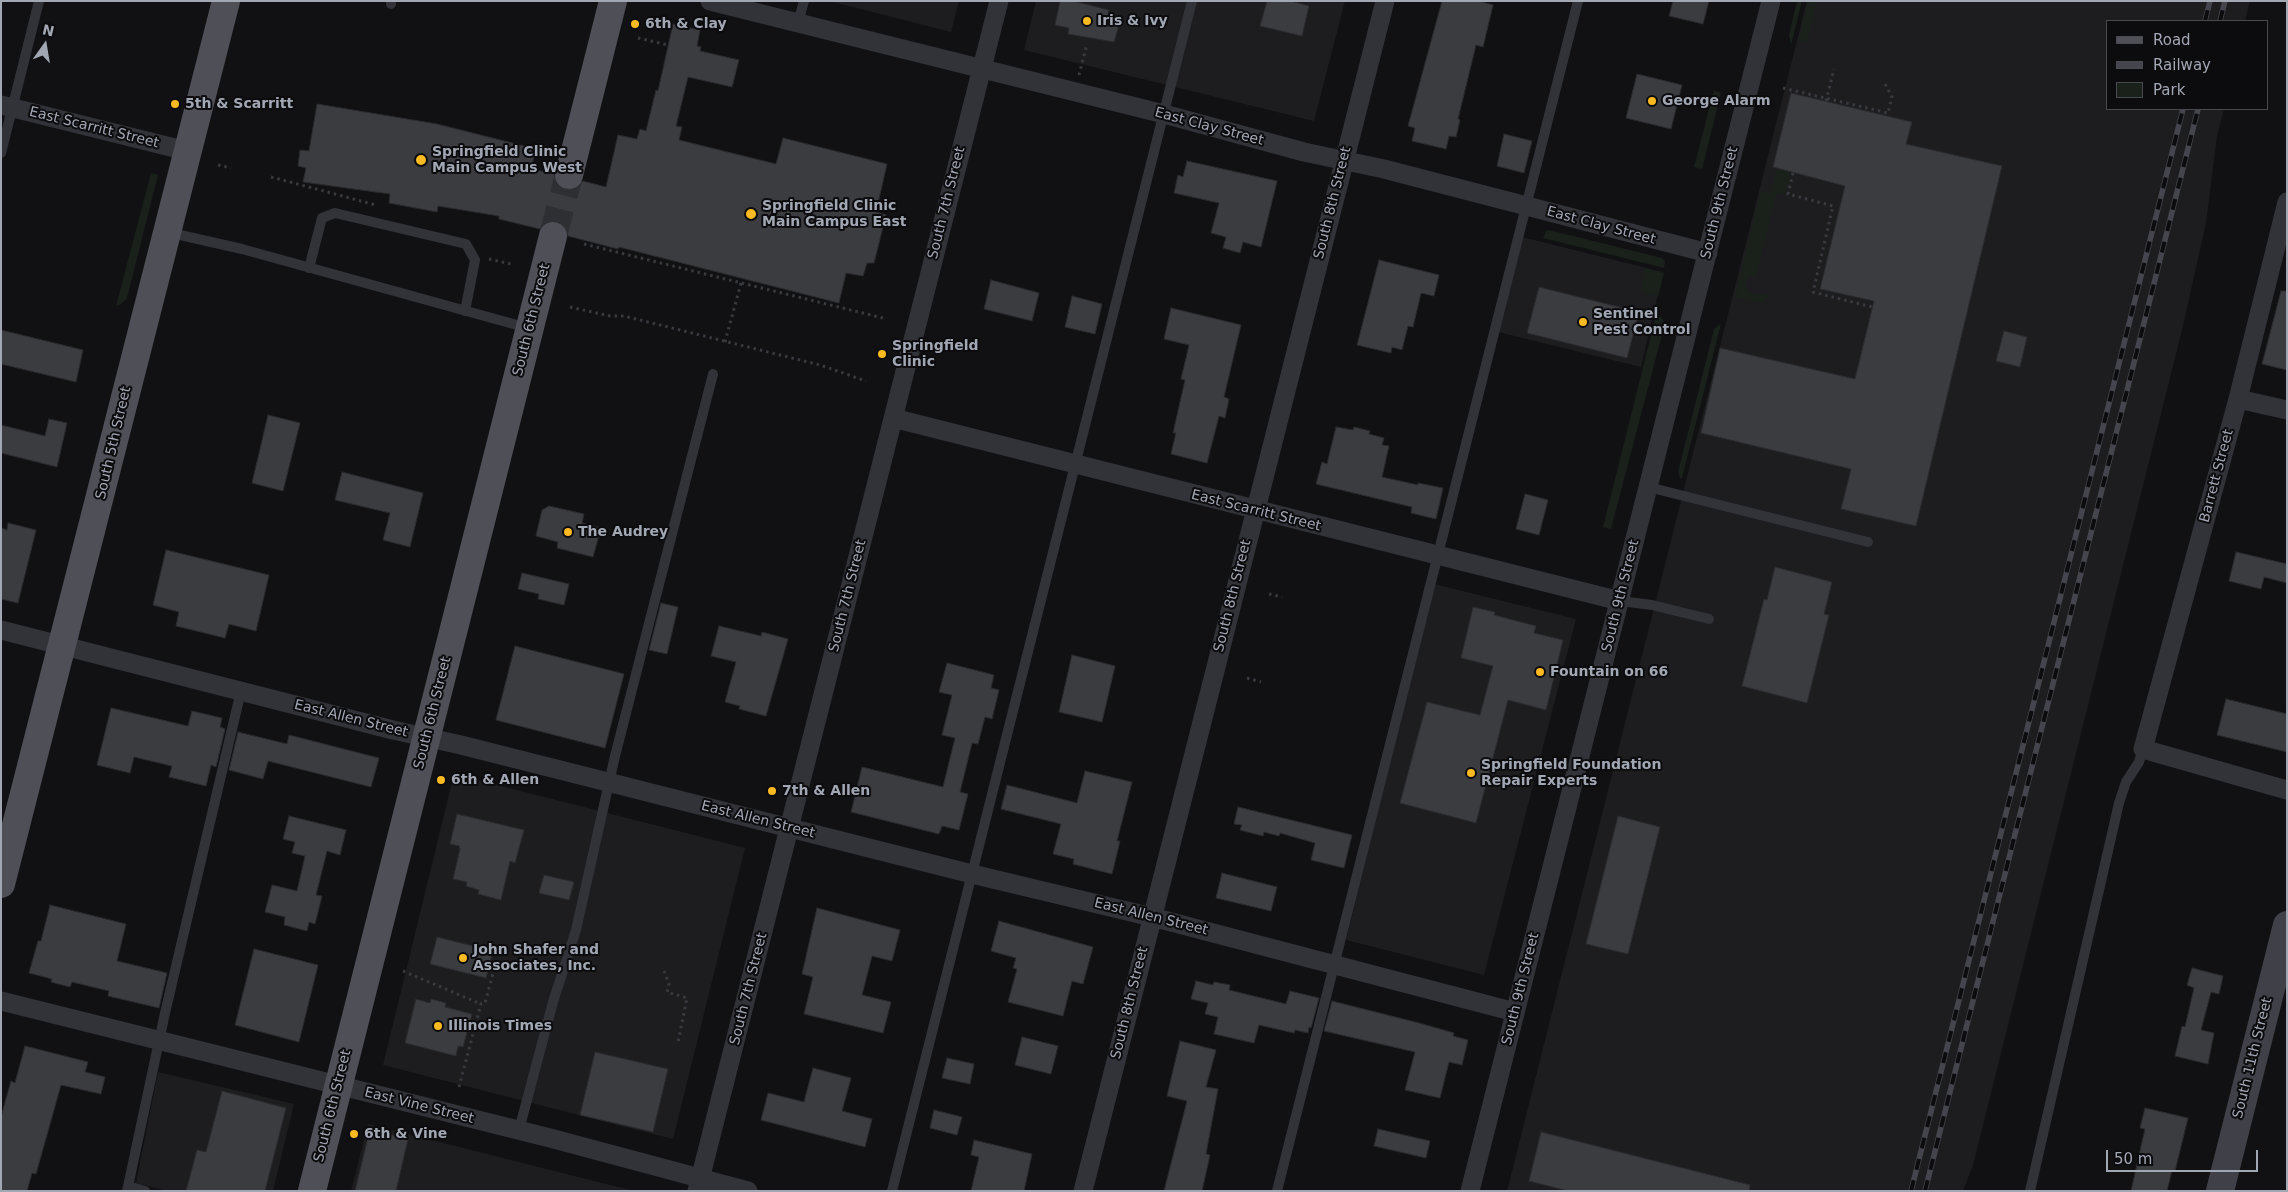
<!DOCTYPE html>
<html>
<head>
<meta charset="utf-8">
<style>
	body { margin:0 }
	#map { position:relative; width:2288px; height:1192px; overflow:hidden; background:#111113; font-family:"DejaVu Sans",sans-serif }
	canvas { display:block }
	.frame { position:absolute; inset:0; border:2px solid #a2a7b4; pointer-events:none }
	.legend { position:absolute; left:2106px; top:20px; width:162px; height:90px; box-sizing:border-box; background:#0c0c0e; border:1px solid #484a50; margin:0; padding:6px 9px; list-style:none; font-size:15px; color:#a2a7b4 }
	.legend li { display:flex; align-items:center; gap:10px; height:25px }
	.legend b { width:25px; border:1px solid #484a50 }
	.north { position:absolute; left:20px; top:20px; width:50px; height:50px; -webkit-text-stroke:4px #0c0c0e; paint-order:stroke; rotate:13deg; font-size:14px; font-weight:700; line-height:20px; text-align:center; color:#a2a7b4 }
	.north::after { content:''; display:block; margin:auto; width:18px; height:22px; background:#a2a7b4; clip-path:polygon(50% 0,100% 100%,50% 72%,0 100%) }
	.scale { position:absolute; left:2106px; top:1150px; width:152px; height:22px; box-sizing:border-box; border:2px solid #a2a7b4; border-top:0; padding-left:6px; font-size:15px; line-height:18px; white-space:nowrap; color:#a2a7b4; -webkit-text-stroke:4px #0c0c0e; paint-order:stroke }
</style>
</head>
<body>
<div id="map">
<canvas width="2288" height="1192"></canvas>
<div class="frame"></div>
<ul class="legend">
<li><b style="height:6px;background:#4e4f57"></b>Road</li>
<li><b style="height:6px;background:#45464d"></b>Railway</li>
<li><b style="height:14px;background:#19211a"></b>Park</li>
</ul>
<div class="north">N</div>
<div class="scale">50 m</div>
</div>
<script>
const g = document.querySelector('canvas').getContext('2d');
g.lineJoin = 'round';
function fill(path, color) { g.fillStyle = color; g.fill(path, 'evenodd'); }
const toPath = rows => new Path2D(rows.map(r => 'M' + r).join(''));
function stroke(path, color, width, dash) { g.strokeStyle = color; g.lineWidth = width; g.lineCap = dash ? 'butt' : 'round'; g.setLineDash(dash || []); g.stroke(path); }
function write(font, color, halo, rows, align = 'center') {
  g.font = font + ' "DejaVu Sans",sans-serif'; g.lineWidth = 4; g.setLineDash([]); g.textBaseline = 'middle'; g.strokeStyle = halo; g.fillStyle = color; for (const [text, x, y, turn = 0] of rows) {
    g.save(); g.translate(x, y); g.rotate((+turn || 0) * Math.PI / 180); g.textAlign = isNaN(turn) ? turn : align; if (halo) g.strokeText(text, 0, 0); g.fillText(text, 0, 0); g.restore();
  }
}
const built = toPath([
	[829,1,959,1,951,32],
	[1036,1,1345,1,1314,121,1024,50],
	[1807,1,2250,1,2245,21,2107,21,2107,109,2224,109,2217,136,2206,223,2182,330,1973,1165,1963,1191,1507,1191],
	[1522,237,1663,272,1641,367,1498,332],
	[1434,584,1576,619,1484,975,1346,940],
	[454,774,745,848,673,1139,383,1065],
	[158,1072,294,1104,273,1191,167,1191,136,1183],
	[368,1124,634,1191,351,1191]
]);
const green = toPath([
	[1797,1,1802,1,1791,45,1789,35],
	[1808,1,1817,1,1807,42,1799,40],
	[1714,90,1721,93,1702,169,1694,167],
	[1777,168,1791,172,1785,195,1776,193,1756,276,1749,275,1745,282,1748,293,1758,295,1771,294,1762,302,1735,298,1761,191,1771,193],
	[151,173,158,175,127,298,120,305,116,306],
	[1549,230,1662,258,1665,261,1664,268,1543,238,1546,231],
	[1646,269,1664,273,1658,297,1641,291],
	[1656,315,1661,317,1665,323,1611,529,1603,527],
	[1721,324,1682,478,1680,478,1678,472,1714,329]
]);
const building = toPath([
	[1060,1,1073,1,1109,10,1108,15,1117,17,1116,20,1120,21,1114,42,1068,34,1069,28,1055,25,1060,1],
	[1267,1,1291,1,1309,6,1302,36,1260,26,1267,1],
	[1442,1,1479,1,1493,5,1483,47,1476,45,1458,119,1460,120,1456,137,1449,136,1446,149,1412,141,1415,128,1408,126,1442,1],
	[1673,1,1709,1,1703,24,1669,16,1673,1],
	[673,24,700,30,697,46,701,47,700,51,739,60,732,87,688,77,676,126,682,127,679,140,776,164,783,138,887,164,876,212,886,215,874,263,867,263,863,276,846,273,839,303,619,247,618,249,568,236,564,225,556,221,548,221,540,229,499,219,499,216,438,206,437,212,389,203,390,194,303,182,306,168,298,166,300,150,309,151,317,104,437,124,536,149,531,169,554,174,558,186,565,190,574,190,583,181,606,187,618,135,637,139,640,129,646,131,656,90,658,91,673,24],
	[1637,74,1682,85,1671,129,1626,118,1637,74],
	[1791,93,1912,122,1906,144,2002,166,1916,526,1841,509,1851,469,1701,433,1720,348,1855,379,1874,301,1820,289,1845,186,1773,167,1791,93],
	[1504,134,1532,141,1524,173,1497,166,1504,134],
	[1187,161,1277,181,1261,247,1243,242,1240,253,1223,248,1226,237,1211,233,1219,203,1174,193,1178,175,1183,177,1187,161],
	[1379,260,1439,275,1434,296,1421,293,1413,327,1408,326,1402,350,1392,347,1391,353,1357,345,1379,260],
	[991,280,1039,293,1032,321,984,309,991,280],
	[1539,287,1639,312,1627,358,1527,333,1539,287],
	[2281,291,2287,291,2287,370,2262,364,2281,291],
	[1072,296,1102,304,1095,334,1065,327,1072,296],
	[1171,308,1241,325,1224,397,1229,399,1225,418,1219,416,1207,463,1171,454,1176,433,1173,433,1185,380,1181,379,1189,345,1164,339,1171,308],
	[1,330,83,350,76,382,1,364,1,330],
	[2004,331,2027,337,2020,367,1996,361,2004,331],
	[268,415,300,423,283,491,252,483,268,415],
	[49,419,67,423,57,467,1,453,1,425,45,436,49,419],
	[1336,427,1353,430,1354,427,1370,431,1369,434,1384,438,1382,445,1389,446,1382,477,1418,485,1418,483,1443,488,1436,519,1411,513,1412,507,1316,484,1322,462,1327,464,1336,427],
	[342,472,423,493,410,547,383,540,390,513,335,500,342,472],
	[1525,494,1548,500,1539,535,1516,529,1525,494],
	[549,506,584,514,582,523,601,528,593,557,557,548,558,542,536,536,542,510,549,506],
	[8,523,36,530,18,603,1,599,1,528,7,530,8,523],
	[166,550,269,575,256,631,229,624,225,638,176,626,179,612,153,605,166,550],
	[2236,552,2287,564,2287,583,2264,577,2261,589,2229,581,2236,552],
	[1775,567,1832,582,1824,614,1829,615,1807,703,1742,686,1764,599,1767,600,1775,567],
	[522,573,569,584,564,605,538,599,539,594,518,589,522,573],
	[661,603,678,607,667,654,649,650,661,603],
	[1473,607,1495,612,1494,615,1536,626,1534,633,1563,640,1546,710,1508,700,1476,823,1400,803,1427,702,1480,715,1493,666,1461,658,1473,607],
	[719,626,761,636,762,632,788,639,766,716,739,709,740,706,725,702,736,662,711,656,719,626],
	[515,646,624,674,605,748,496,720,515,646],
	[1072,655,1115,666,1102,722,1059,712,1072,655],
	[947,663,994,675,991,688,999,690,992,719,985,717,978,744,972,743,960,792,968,794,959,830,942,826,939,834,851,812,862,767,943,787,955,738,942,735,952,695,939,692,947,663],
	[2226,699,2287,714,2287,752,2217,735,2226,699],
	[111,708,188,726,192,711,222,718,220,727,225,729,216,767,211,765,206,786,169,777,172,766,134,757,130,773,97,765,111,708],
	[238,732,287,744,289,735,379,758,371,787,268,761,263,779,229,770,238,732],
	[1085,771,1132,782,1117,841,1120,841,1112,874,1073,864,1074,859,1053,854,1061,824,1001,809,1007,785,1077,803,1085,771],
	[1238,807,1352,835,1344,868,1311,860,1315,843,1280,833,1279,836,1264,832,1263,836,1240,830,1242,825,1234,824,1238,807],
	[457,814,524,830,515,863,510,861,501,900,478,894,479,890,466,886,467,882,453,879,460,849,459,846,450,844,457,814],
	[289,816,346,830,340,855,327,851,316,895,322,896,315,924,309,922,307,931,284,925,285,917,265,912,272,885,297,891,305,856,292,853,295,842,283,839,289,816],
	[1618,816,1660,827,1628,954,1586,944,1618,816],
	[1222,873,1277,887,1271,911,1216,898,1222,873],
	[544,875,574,882,569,900,539,893,544,875],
	[50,905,126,924,117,961,167,973,159,1008,108,996,109,991,72,982,70,987,51,982,52,979,29,973,38,941,41,941,50,905],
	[817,908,900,930,892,961,872,956,862,995,891,1002,883,1033,804,1014,813,977,802,974,817,908],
	[999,921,1093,947,1083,984,1072,981,1063,1016,1008,1002,1017,969,1013,968,1016,958,991,951,999,921],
	[437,937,493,951,486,978,430,964,437,937],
	[254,949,318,965,299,1042,235,1025,254,949],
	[2192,968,2223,976,2219,994,2211,992,2201,1030,2214,1033,2208,1064,2175,1056,2182,1026,2185,1027,2194,988,2187,985,2192,968],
	[1196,981,1213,985,1214,982,1230,985,1229,990,1286,1004,1290,991,1319,998,1311,1028,1309,1027,1308,1033,1295,1030,1294,1033,1259,1025,1254,1043,1214,1034,1218,1017,1205,1014,1208,1003,1191,999,1196,981],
	[416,999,430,1003,431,999,446,1003,445,1007,472,1014,463,1047,458,1046,456,1056,405,1043,416,999],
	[1332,1001,1419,1023,1454,1033,1453,1036,1468,1040,1462,1065,1449,1062,1440,1098,1405,1090,1415,1052,1324,1031,1332,1001],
	[1022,1037,1058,1046,1051,1074,1015,1065,1022,1037],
	[1180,1041,1216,1050,1206,1087,1218,1089,1206,1154,1210,1155,1202,1191,1164,1191,1187,1101,1167,1096,1180,1041],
	[25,1046,88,1062,85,1072,105,1077,101,1094,61,1085,36,1174,32,1173,27,1191,1,1191,1,1117,11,1081,15,1083,25,1046],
	[595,1052,668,1069,653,1132,580,1115,595,1052],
	[947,1058,974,1064,970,1084,942,1078,947,1058],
	[813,1068,851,1078,842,1111,872,1119,865,1147,761,1120,768,1093,804,1102,813,1068],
	[222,1091,286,1108,265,1191,186,1191,197,1150,206,1152,222,1091],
	[2145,1108,2188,1118,2175,1171,2172,1170,2167,1191,2131,1191,2145,1129,2140,1128,2145,1108],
	[934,1110,962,1117,957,1135,930,1128,934,1110],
	[370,1129,408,1139,396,1191,355,1191,370,1129],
	[1378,1129,1430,1141,1426,1158,1374,1146,1378,1129],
	[1541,1132,1750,1185,1749,1191,1568,1191,1529,1181,1541,1132],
	[974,1140,1032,1154,1024,1191,971,1191,979,1157,971,1155,974,1140]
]);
const primaryTunnel = toPath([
	[553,236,569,175]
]);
const path = toPath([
	[638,38,668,45],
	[1079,75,1087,44],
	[1783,88,1888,113,1892,97,1884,82],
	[1826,101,1834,69],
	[218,165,231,168],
	[1793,173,1788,194,1833,206,1813,292,1872,307],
	[271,177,376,205],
	[584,244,883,318],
	[489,259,511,264],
	[570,307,610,316,624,316,820,365,866,381],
	[725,342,741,283],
	[1269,594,1282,597],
	[1247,678,1261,682],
	[403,971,481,1004],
	[664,971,669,984,667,992,687,998,678,1042],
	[459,1087,481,1004,485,1003,496,962]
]);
const lane = toPath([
	[391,4,391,1],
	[798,23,804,1],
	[1,153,39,1],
	[167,232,242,249,528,328],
	[309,268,322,218,335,213,466,244,475,260,465,311],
	[1648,487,1868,542],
	[1620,601,1652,605,1709,619],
	[519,1130,553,1002,576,930,615,756,713,374],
	[128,1186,145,1191],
	[127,1191,165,1013,241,691],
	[892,1191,1192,1],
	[1277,1191,1578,1],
	[2030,1191,2119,803,2126,782,2139,762,2143,749]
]);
const street = toPath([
	[710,1,1164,114,1304,152,1384,169,1708,253],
	[1,105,187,151],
	[2287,202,2238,399,2143,749,2287,790],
	[2238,399,2287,410],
	[893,418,1620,601],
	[1,630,393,730,461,745,972,874,1152,917,1515,1012],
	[1,1001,550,1138,748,1191],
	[697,1191,999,1],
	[1083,1191,1385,1],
	[1470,1191,1771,1]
]);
const secondary = toPath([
	[2220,1191,2287,925]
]);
const primary = toPath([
	[569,175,613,1],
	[1,884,226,1],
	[312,1191,553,236]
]);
const rail = toPath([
	[2205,21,2210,1],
	[2220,21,2225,1],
	[1911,1191,2183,109],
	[1925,1191,2198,109]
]);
const markers = [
	[1087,21,5,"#fbba21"],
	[635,24,5,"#fbba21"],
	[1652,101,5,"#fbba21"],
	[175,104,5,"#fbba21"],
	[421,160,6,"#fbba21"],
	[751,214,6,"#fbba21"],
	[1583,322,5,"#fbba21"],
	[882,354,5,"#fbba21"],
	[568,532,5,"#fbba21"],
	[1540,672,5,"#fbba21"],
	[1471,773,5,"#fbba21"],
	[441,780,5,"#fbba21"],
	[772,791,5,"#fbba21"],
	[463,958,5,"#fbba21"],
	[438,1026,5,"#fbba21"],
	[354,1134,5,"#fbba21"]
];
const poiNames = [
	["Iris & Ivy",1097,21],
	["6th & Clay",645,24],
	["George Alarm",1662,101],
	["5th & Scarritt",185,104],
	["Springfield Clinic",432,152],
	["Main Campus West",432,168],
	["Springfield Clinic",762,206],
	["Main Campus East",762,222],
	["Sentinel",1593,314],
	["Pest Control",1593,330],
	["Springfield",892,346],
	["Clinic",892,362],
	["The Audrey",578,532],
	["Fountain on 66",1550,672],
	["Springfield Foundation",1481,765],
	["Repair Experts",1481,781],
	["6th & Allen",451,780],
	["7th & Allen",782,791],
	["John Shafer and",473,950],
	["Associates, Inc.",473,966],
	["Illinois Times",448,1026],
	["6th & Vine",364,1134]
];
const streetNames = [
	["East Clay Street",1209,127,15],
	["East Scarritt Street",94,128,14],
	["South 7th Street",947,203,-76],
	["South 8th Street",1333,203,-76],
	["South 9th Street",1720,203,-76],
	["East Clay Street",1601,226,15],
	["South 6th Street",532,320,-76],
	["South 5th Street",114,443,-77],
	["Barrett Street",2217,476,-75],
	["East Scarritt Street",1256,511,14],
	["South 7th Street",848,596,-76],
	["South 8th Street",1233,596,-76],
	["South 9th Street",1621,596,-76],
	["South 6th Street",433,713,-76],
	["East Allen Street",351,719,14],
	["East Allen Street",758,820,14],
	["East Allen Street",1151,917,14],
	["South 7th Street",749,989,-76],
	["South 9th Street",1521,989,-76],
	["South 8th Street",1130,1003,-76],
	["South 11th Street",2253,1058,-76],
	["South 6th Street",333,1106,-76],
	["East Vine Street",419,1106,14]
];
fill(built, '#1d1d20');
fill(green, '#19211a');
fill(building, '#3b3c40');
stroke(building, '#2b2b2f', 1);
stroke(primaryTunnel, '#2e2f33', 28, [28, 14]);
stroke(path, '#383a3f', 3, [2.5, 4]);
stroke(lane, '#323338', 10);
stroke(street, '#323338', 19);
stroke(secondary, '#404148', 28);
stroke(primary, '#4e4f57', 28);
stroke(rail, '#45464d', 5.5);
stroke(rail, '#0c0c0e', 4, [11]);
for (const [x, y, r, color] of markers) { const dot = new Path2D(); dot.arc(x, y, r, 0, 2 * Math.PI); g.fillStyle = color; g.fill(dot); stroke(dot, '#0c0c0e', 2); }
write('bold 14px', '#a2a7b4', '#0c0c0e', poiNames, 'left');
write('14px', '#a2a7b4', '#0c0c0e', streetNames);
</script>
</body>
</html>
